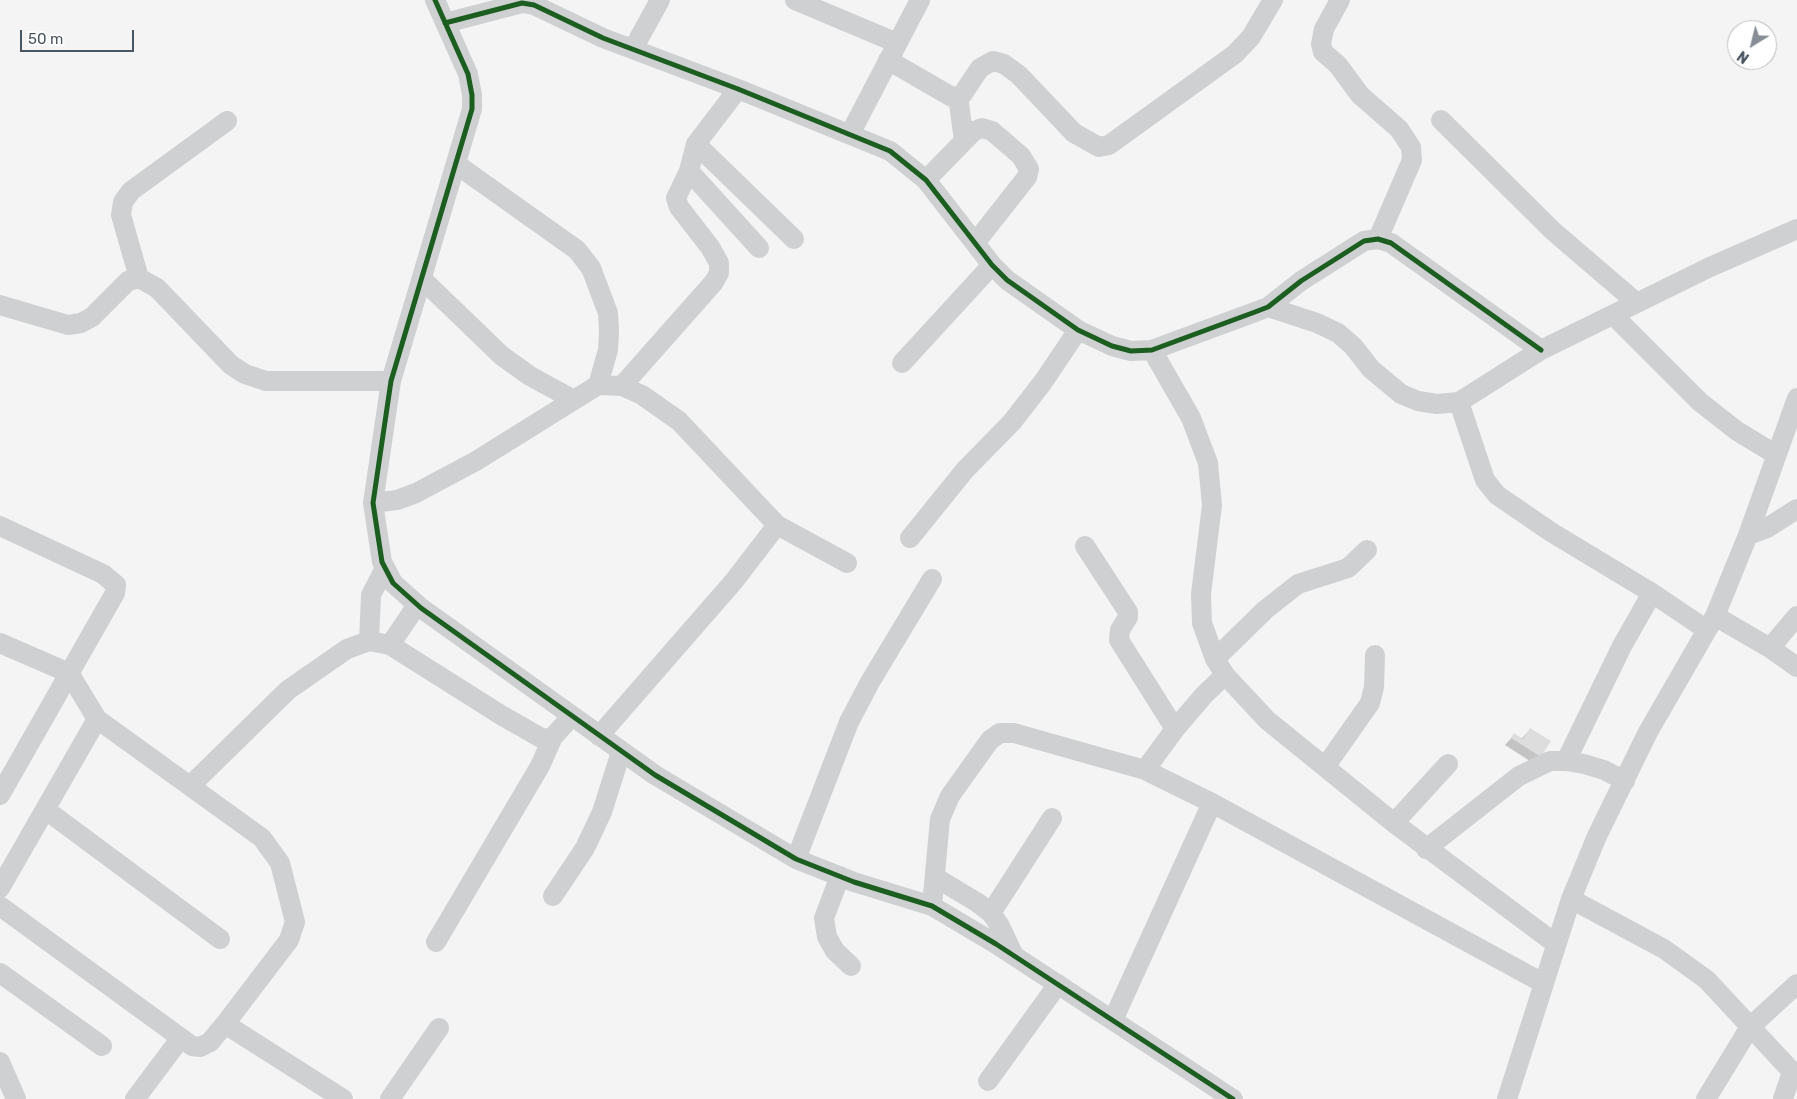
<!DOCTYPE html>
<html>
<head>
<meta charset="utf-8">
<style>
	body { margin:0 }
	#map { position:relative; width:1797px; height:1099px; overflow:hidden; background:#f4f4f4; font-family:Rubik,sans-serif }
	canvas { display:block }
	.north { position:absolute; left:1727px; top:20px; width:50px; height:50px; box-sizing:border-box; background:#fff; border:1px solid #b7bbc0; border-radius:50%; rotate:216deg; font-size:14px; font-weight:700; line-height:20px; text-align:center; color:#4a5661 }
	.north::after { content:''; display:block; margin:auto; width:18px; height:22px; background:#868d94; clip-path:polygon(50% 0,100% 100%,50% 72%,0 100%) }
	.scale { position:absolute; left:20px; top:30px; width:114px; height:22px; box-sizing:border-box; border:2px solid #4a5661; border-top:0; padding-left:6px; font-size:15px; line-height:18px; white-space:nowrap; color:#4a5661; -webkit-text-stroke:4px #fff; paint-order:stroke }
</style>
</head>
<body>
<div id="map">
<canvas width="1797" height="1099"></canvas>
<div class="north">N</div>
<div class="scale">50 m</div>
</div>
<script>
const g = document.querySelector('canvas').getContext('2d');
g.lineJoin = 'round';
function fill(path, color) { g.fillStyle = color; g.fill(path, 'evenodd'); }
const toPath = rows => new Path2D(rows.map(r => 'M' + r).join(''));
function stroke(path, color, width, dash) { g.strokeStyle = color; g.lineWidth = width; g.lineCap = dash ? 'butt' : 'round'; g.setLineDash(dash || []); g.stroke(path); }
const shadow = toPath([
	[1530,730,1549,742,1533,763,1505,745,1514,735,1521,739]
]);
const building = toPath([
	[1530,728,1551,741,1541,757,1511,738,1514,733,1523,739]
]);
const minor = toPath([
	[435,0,468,74,472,95,472,109,391,381,373,503,382,562,393,583,421,608,655,775,796,859,854,882,932,906,996,944,1233,1099],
	[795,0,897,43],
	[1340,0,1324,29,1321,44,1323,52,1338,65,1360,95,1399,129,1411,147,1412,160,1378,239],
	[445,23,522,3,534,5,603,38,738,89,890,151,926,180,992,265,1007,280,1078,330,1112,346,1131,351,1152,350,1255,312,1268,307,1301,281,1364,241,1378,239,1391,243,1541,350],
	[633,49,660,0],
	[888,60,952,97,962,95,980,68,993,61,1004,64,1019,75,1074,133,1099,147,1109,145,1235,54,1251,37,1273,0],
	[958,96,964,141],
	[1441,120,1553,231,1637,303],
	[850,134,920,0],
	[696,144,794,239],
	[456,164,577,250,591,268,608,313,609,332,608,350,598,385],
	[689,171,759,248],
	[926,180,964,141,974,131,982,128,992,131,1021,156,1029,169,1027,177,975,243],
	[139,278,121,215,123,202,131,191,227,121],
	[422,279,502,356,530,376,574,400],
	[0,305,68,325,81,323,92,317,128,281,139,278,157,288,231,365,245,374,266,381,391,381],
	[1268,307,1317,323,1338,333,1353,346,1371,369,1401,394,1418,401,1437,404,1459,402,1541,350,1710,267,1797,229],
	[1613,315,1700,402,1737,431,1775,454],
	[1152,350,1191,418,1208,463,1212,505,1201,594,1202,623,1215,659,1225,675,1267,720,1394,823,1556,944],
	[902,363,992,265],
	[622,386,714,282,719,273,719,263,710,247,679,207,676,198,689,171,696,144,738,89],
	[1459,402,1485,480,1497,495,1551,532,1652,593,1707,630],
	[373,503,397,500,416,493,476,461,598,385,622,386,642,395,679,421,777,525,847,563],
	[0,526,103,574,116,585,115,593,0,795],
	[1748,535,1767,528,1797,509],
	[910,538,965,470,1012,422,1043,382,1078,330],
	[1085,546,1128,612,1128,617,1120,630,1119,640,1175,729],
	[1715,616,1770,648,1797,667],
	[369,641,371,595,385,568],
	[0,643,69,673,97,719,262,838,280,863,295,922,289,940,225,1024,210,1042,200,1047,192,1046,0,906],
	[390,645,417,605],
	[1770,648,1797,616],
	[1215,659,1265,610,1298,584,1348,568,1367,550],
	[599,736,734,581,777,525],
	[1566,761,1622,646,1652,593],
	[1325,767,1370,703,1374,687,1375,655],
	[1145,770,1175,729,1204,695,1225,675],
	[190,786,288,690,347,649,369,641,390,645,501,715,543,739,553,737,571,717],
	[46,810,220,939],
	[1394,823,1448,764],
	[1426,849,1519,776,1550,761,1566,761,1584,764,1604,770,1625,781],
	[796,859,849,722,870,682,932,579],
	[840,876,824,918,827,937,835,951,851,966],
	[935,877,978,903,991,913,1000,926,1014,956],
	[0,888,97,719],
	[553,896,585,848,602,812,621,752],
	[1571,899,1664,949,1707,980,1797,1077],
	[932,906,940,819,950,796,990,740,1000,733,1014,733,1145,770,1212,803,1543,983],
	[991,913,1052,818],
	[436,942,540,766,553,737],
	[0,973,102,1046],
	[1113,1020,1212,803],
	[225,1024,343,1099],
	[0,1062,16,1099],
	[988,1081,1058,984],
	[135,1099,180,1039],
	[390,1099,439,1028],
	[1507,1099,1571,899,1597,836,1648,732,1715,616,1748,535,1797,398],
	[1706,1099,1750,1027,1797,984],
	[1783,1099,1792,1072]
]);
const cycleway = toPath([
	[435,0,468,74,472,95,472,109,391,381,373,503,382,562,393,583,421,608,655,775,796,859,854,882,932,906,996,944,1233,1099],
	[445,23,522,3,534,5,603,38,738,89,890,151,926,180,992,265,1007,280,1078,330,1112,346,1131,351,1152,350,1255,312,1268,307,1301,281,1364,241,1378,239,1391,243,1541,350]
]);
fill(shadow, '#0003');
fill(building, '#ddddde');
stroke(minor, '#ced0d2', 20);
stroke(cycleway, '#1b5e20', 5);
</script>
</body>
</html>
